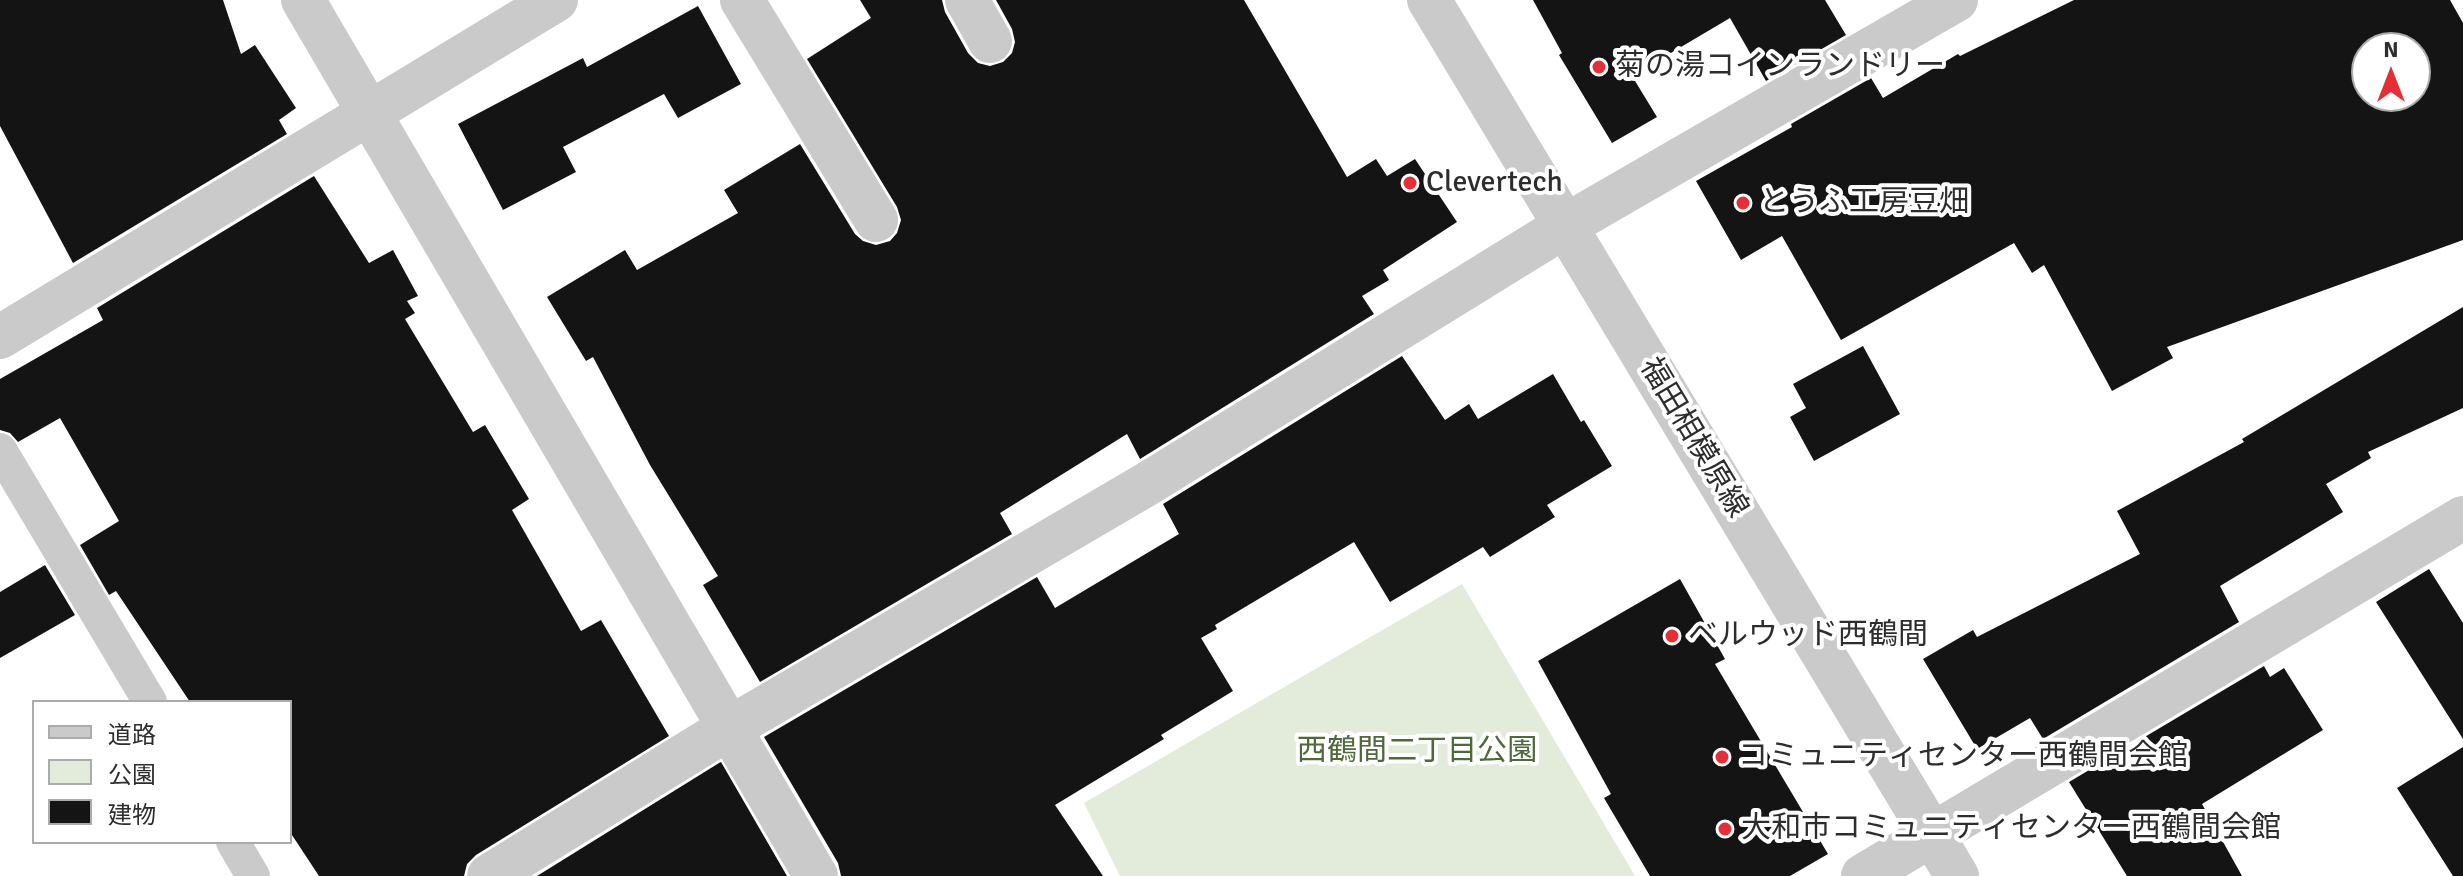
<!DOCTYPE html>
<html>
<head>
<meta charset="utf-8">
<style>
	body { margin:0 }
	#map { position:relative; width:2463px; height:876px; overflow:hidden; background:#fff; font-family:Signika,"Noto Sans JP",sans-serif }
	canvas { display:block }
	.legend { position:absolute; left:32px; top:700px; width:260px; height:144px; box-sizing:border-box; background:#fff; border:2px solid #ababab; margin:0; padding:10px 14px; list-style:none; font-size:24px; color:#2d2d2d }
	.legend li { display:flex; align-items:center; gap:16px; height:40px }
	.legend b { width:40px; border:2px solid #ababab }
	.north { position:absolute; left:2351px; top:32px; width:80px; height:80px; box-sizing:border-box; background:#fff; border:2px solid #ababab; border-radius:50%; rotate:0deg; font-size:22px; font-weight:700; line-height:32px; text-align:center; color:#2d2d2d }
	.north::after { content:''; display:block; margin:auto; width:28px; height:36px; background:#e72d36; clip-path:polygon(50% 0,100% 100%,50% 72%,0 100%) }
</style>
</head>
<body>
<div id="map">
<canvas width="2463" height="876"></canvas>
<ul class="legend">
<li><b style="height:10px;background:#cacaca"></b>道路</li>
<li><b style="height:22px;background:#e3ebda"></b>公園</li>
<li><b style="height:22px;background:#141414"></b>建物</li>
</ul>
<div class="north">N</div>
</div>
<script>
const g = document.querySelector('canvas').getContext('2d');
g.lineJoin = 'round';
function fill(path, color) { g.fillStyle = color; g.fill(path, 'evenodd'); }
const toPath = rows => new Path2D(rows.map(r => 'M' + r).join(''));
function stroke(path, color, width, dash) { g.strokeStyle = color; g.lineWidth = width; g.lineCap = dash ? 'butt' : 'round'; g.setLineDash(dash || []); g.stroke(path); }
function write(font, color, halo, rows, align = 'center') {
  g.font = font + ' Signika,"Noto Sans JP",sans-serif'; g.lineWidth = 8; g.setLineDash([]); g.textBaseline = 'middle'; g.strokeStyle = halo; g.fillStyle = color; for (const [text, x, y, turn = 0] of rows) {
    g.save(); g.translate(x, y); g.rotate((+turn || 0) * Math.PI / 180); g.textAlign = isNaN(turn) ? turn : align; if (halo) g.strokeText(text, 0, 0); g.fillText(text, 0, 0); g.restore();
  }
}
const green = toPath([
	[1462,584,1635,876,1120,876,1084,803]
]);
const building = toPath([
	[0,0,223,0,241,54,255,45,296,108,279,120,287,134,73,263,0,126],
	[860,0,942,0,945,12,968,53,978,63,990,66,1003,62,1012,53,1015,42,1012,29,996,0,1244,0,1347,177,1376,159,1387,176,1415,159,1457,222,1383,270,1389,280,1362,296,1374,314,1140,459,1127,434,1000,513,1012,534,760,682,703,585,718,576,650,465,593,357,586,361,547,297,625,250,637,270,738,213,724,190,800,144,855,234,863,241,876,245,890,241,897,233,901,220,897,207,807,59,871,18],
	[1533,0,1825,0,1846,35,1766,81,1730,18,1632,76,1657,117,1612,143,1559,55,1562,53],
	[2074,0,2450,0,2463,23,2463,240,2167,347,2173,358,2112,391,2044,265,2032,273,2014,243,1841,340,1782,236,1741,260,1696,181,1792,127,1791,124,1871,78,1883,98,1958,54,1960,56],
	[2367,48,2415,48,2415,96,2367,96],
	[698,6,741,84,678,118,664,94,563,147,576,172,503,210,458,124,583,58,587,67],
	[314,176,369,263,393,250,418,296,407,301,415,313,405,319,473,432,485,425,529,499,512,510,581,631,601,620,669,736,476,855,467,864,464,876,319,876,290,832,290,702,190,702,116,591,109,595,80,545,119,521,60,418,18,442,10,433,0,430,0,379,103,320,97,308],
	[2463,307,2463,408,2368,452,2371,458,2326,484,2343,512,2220,586,2239,622,2043,739,2030,718,1977,749,1923,659,1973,630,1977,637,2140,554,2117,511,2244,442,2242,439],
	[1863,346,1900,414,1814,461,1790,417,1806,408,1793,384],
	[1402,356,1445,420,1469,404,1478,419,1553,374,1581,422,1584,420,1612,466,1547,505,1555,517,1490,557,1483,547,1390,602,1354,542,1215,625,1217,629,1201,638,1233,691,1161,735,1164,739,1055,805,1103,876,841,876,838,863,764,737,1037,577,1055,608,1179,534,1163,504],
	[45,565,75,615,0,658,0,592],
	[2429,569,2463,623,2463,739,2376,602],
	[1680,579,1725,659,1715,664,1828,854,1790,876,1650,876,1604,798,1611,794,1538,661],
	[2264,666,2270,677,2284,668,2323,730,2202,804,2242,876,2127,876,2069,782],
	[2463,747,2463,876,2453,876,2397,788],
	[721,762,787,876,537,876,719,763]
]);
const service = toPath([
	[0,450,150,702],
	[233,842,253,876]
]);
const minor = toPath([
	[303,0,816,876],
	[742,0,876,220],
	[967,0,990,41],
	[0,337,556,0],
	[489,876,706,742,1147,484,1565,226,1956,0],
	[1863,876,2463,518]
]);
const tertiary = toPath([
	[1429,0,1957,876]
]);
const markers = [
	[1599,67,8,"#e72d36"],
	[1410,183,8,"#e72d36"],
	[1743,203,8,"#e72d36"],
	[1672,636,8,"#e72d36"],
	[1722,757,8,"#e72d36"],
	[1725,829,8,"#e72d36"]
];
const poiNames = [
	["菊の湯コインランドリー",1615,67],
	["Clevertech",1426,183],
	["とうふ工房豆畑",1759,203],
	["ベルウッド西鶴間",1688,636],
	["コミュニティセンター西鶴間会館",1738,757],
	["大和市コミュニティセンター西鶴間会館",1741,829]
];
const streetNames = [
	["福田相模原線",1693,438,59]
];
const parkNames = [
	["西鶴間二丁目公園",1417,752]
];
fill(green, '#e3ebda');
fill(building, '#141414');
stroke(service, '#cacaca', 34);
stroke(minor, '#cacaca', 44);
stroke(tertiary, '#cacaca', 44);
for (const [x, y, r, color] of markers) { const dot = new Path2D(); dot.arc(x, y, r, 0, 2 * Math.PI); g.fillStyle = color; g.fill(dot); stroke(dot, '#fff', 3); }
write('30px', '#2d2d2d', '#fff', poiNames, 'left');
write('30px', '#2d2d2d', '#fff', streetNames);
write('30px', '#4f693a', '#fff', parkNames);
</script>
</body>
</html>
